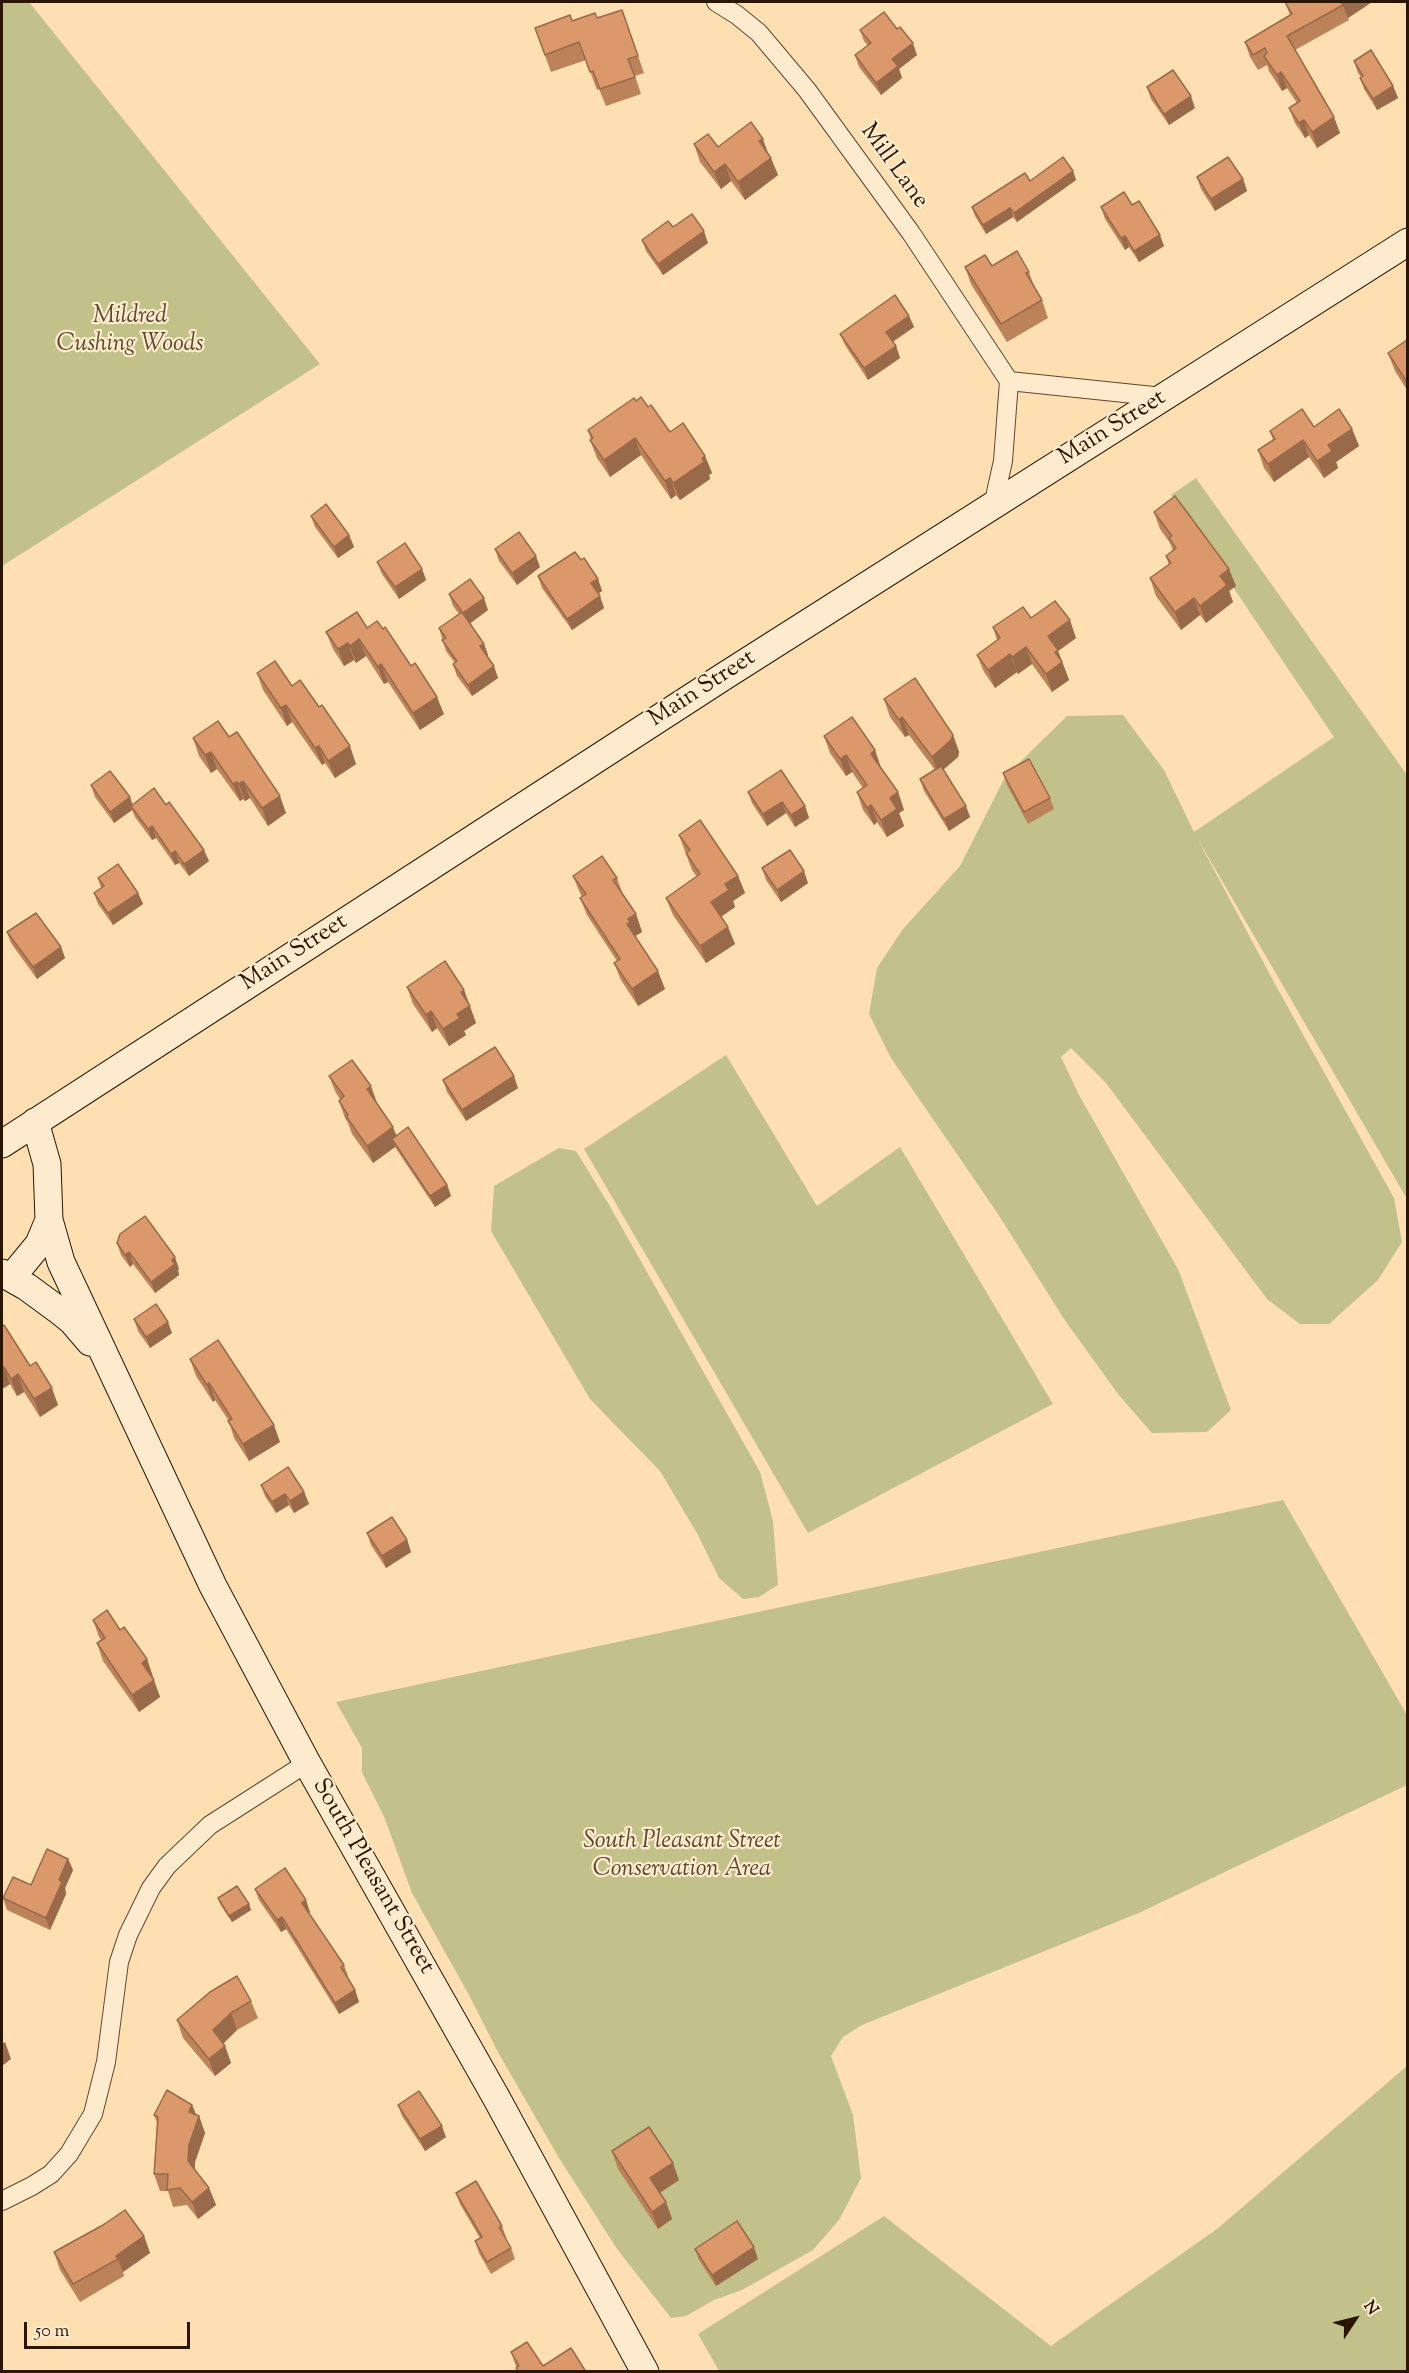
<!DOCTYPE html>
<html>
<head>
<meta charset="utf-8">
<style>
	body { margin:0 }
	#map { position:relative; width:1409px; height:2373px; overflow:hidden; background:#fedfb2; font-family:"Sorts Mill Goudy",serif }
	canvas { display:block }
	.frame { position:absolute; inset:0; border:3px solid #2b1604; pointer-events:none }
	.north { position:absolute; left:1325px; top:2289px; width:60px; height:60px; -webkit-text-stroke:4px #feeacd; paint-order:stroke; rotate:55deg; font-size:16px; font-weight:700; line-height:24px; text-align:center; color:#2b1604 }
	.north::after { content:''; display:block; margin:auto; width:21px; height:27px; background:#2b1604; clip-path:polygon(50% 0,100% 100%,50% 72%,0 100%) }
	.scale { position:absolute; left:24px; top:2322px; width:166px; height:27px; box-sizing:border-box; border:3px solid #2b1604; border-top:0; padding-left:8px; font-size:18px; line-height:21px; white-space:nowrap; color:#2b1604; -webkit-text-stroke:4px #feeacd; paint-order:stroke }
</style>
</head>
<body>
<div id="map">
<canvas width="1409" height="2373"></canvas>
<div class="frame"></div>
<div class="north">N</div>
<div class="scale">50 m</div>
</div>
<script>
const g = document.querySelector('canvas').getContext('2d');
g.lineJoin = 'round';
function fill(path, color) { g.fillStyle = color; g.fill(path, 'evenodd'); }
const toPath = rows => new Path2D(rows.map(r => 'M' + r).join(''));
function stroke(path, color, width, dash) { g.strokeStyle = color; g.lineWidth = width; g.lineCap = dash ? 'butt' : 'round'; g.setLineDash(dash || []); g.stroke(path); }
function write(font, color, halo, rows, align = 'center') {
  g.font = font + ' "Sorts Mill Goudy",serif'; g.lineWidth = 4.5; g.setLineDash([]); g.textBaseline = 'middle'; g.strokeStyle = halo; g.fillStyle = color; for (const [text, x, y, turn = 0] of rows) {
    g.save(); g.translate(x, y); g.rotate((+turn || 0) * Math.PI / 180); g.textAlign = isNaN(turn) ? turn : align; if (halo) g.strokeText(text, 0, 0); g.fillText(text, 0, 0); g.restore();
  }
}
const green = toPath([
	[2,2,29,2,320,364,2,566],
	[1196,478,1407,775,1407,1199,1196,836,1275,984,1394,1198,1402,1242,1378,1280,1329,1324,1300,1324,1267,1299,1106,1083,1071,1048,1061,1057,1079,1095,1178,1269,1231,1410,1207,1432,1152,1433,1118,1394,1064,1319,998,1214,891,1058,869,1014,877,968,903,929,960,866,1005,777,1067,716,1123,715,1164,770,1194,832,1334,737,1171,495],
	[726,1055,817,1206,900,1147,1053,1404,808,1533,584,1149],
	[559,1148,576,1151,608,1203,760,1472,773,1521,778,1585,759,1597,743,1599,719,1578,698,1535,660,1471,590,1399,491,1231,494,1186],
	[1283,1500,1407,1715,1407,1785,1141,1912,862,2025,843,2037,831,2056,853,2115,861,2178,839,2220,813,2250,742,2290,714,2300,686,2316,671,2318,617,2249,559,2158,499,2054,469,1995,412,1893,385,1819,362,1772,362,1748,336,1702],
	[1407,2066,1407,2371,719,2371,698,2334,884,2216,1051,2346,1217,2229]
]);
const street = toPath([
	[716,2,737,15,759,33,807,90,911,233,1009,381,1163,397],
	[993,506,1003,461,1009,381],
	[2,2201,32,2186,51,2174,69,2154,93,2114,106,2062,119,1962,128,1935,151,1888,167,1866,210,1825,307,1763]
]);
const secondary = toPath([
	[35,1122,47,1164,49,1220,61,1262,213,1586,307,1763,497,2099,645,2372],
	[2,1144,726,675,1408,242],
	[2,1273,27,1287,57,1309,72,1321,90,1342],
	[11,1278,39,1244,49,1220]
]);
const wall = toPath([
	[1285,2,1372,2,1348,18,1349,20,1295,50,1340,133,1317,148,1309,135,1305,138,1295,123,1289,108,1297,103,1287,88,1282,91,1269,71,1267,65,1258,70,1250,57,1245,42,1290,15],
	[622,10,644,73,635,76,641,94,606,106,599,89,597,90,586,60,551,72,535,28,572,21,597,18],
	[897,29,917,55,899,69,902,78,881,95,859,67,855,55,868,46,864,41,860,30],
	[1354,61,1393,86,1398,98,1377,110,1364,89,1360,78,1361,77,1358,73],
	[1147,87,1195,108,1169,125,1151,99],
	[694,144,768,154,778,175,745,200,731,181,721,189,700,162],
	[1073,171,1076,180,1017,222,1013,217,986,234,975,216,972,207,1030,181],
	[1197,177,1243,179,1247,191,1215,211,1201,189],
	[1132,205,1164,246,1139,262,1129,247,1125,250,1105,219,1101,207],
	[673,227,708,243,663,275,646,251,642,240],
	[992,266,1029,272,1035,289,1042,300,1048,318,1007,342,971,284,965,267],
	[909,316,914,327,893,342,896,346,900,358,868,380,845,345,840,334],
	[1407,340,1407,390,1395,371,1388,353],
	[648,407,670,432,705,456,712,473,709,475,710,479,680,500,676,495,671,499,641,455,610,477,597,458,590,440,591,440,588,430],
	[1314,427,1352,429,1359,446,1336,462,1338,468,1324,478,1309,457,1274,482,1264,468,1258,450,1273,440,1270,431],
	[1154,512,1236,586,1229,591,1233,602,1206,623,1200,615,1181,630,1156,596,1150,578,1169,565,1166,556,1173,551,1170,543,1160,529],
	[311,516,349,535,354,547,338,558,315,527],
	[495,549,540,567,517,585,499,561],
	[581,560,598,579,602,591,598,593,604,608,572,630,542,588,538,576],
	[377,562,422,569,426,580,399,599,382,574],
	[449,594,488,610,470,623,484,644,488,655,487,656,498,678,472,696,457,676,453,664,455,663,446,651,439,628,459,614,453,606],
	[1031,618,1076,638,1058,651,1069,680,1052,692,1032,664,1018,674,1017,672,995,688,984,672,977,655,997,640,993,627],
	[367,628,411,666,444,714,420,730,388,682,384,684,366,656,356,663,354,660,344,666,333,649,326,632],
	[257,673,292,686,356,764,335,778,325,763,322,765,292,722,287,726,263,690],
	[884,699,953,735,959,752,958,757,943,770,970,817,949,831,924,791,920,779,935,770,909,735,905,737,890,717],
	[824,736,875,750,881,768,898,792,904,810,899,813,904,826,887,837,877,822,874,825,863,810,857,792,863,788,852,772,846,776,830,753],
	[229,737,286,813,268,826,250,798,245,801,243,799,240,801,217,769,211,773,199,756,193,738],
	[1003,773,1050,798,1054,809,1028,824,1007,785],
	[91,785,132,805,209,861,189,876,179,863,175,865,156,838,152,840,135,817,132,810,114,823,95,797],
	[748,792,805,806,809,818,795,827,786,813,767,826,752,803],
	[679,835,738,876,745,893,733,901,735,907,721,916,735,944,706,963,673,915,666,898,697,877,692,870],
	[762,868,808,883,781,902,766,880],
	[573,876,617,878,623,895,636,914,642,932,635,936,665,989,638,1006,621,980,614,963,617,961,587,915,580,898,582,897,580,893],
	[98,878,138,893,143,904,113,925,98,904,94,893,101,888],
	[7,932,61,947,65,958,37,979,11,943],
	[407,987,464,990,476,1023,464,1031,466,1035,449,1046,437,1028,432,1032,413,1004],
	[329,1076,377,1104,396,1135,447,1185,451,1196,435,1207,395,1147,373,1163,352,1134,348,1123,345,1118,339,1101,340,1099,336,1093],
	[443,1080,518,1088,466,1121,447,1092],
	[117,1243,179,1269,178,1270,179,1275,155,1293,133,1264,130,1267,121,1255],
	[134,1319,172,1333,150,1348,138,1331],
	[2,1327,58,1405,40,1417,24,1392,17,1396,10,1384,2,1389],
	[190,1359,280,1442,249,1461,234,1438,229,1421,215,1400,213,1402,196,1376],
	[261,1485,304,1492,309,1504,294,1513,289,1505,276,1513,265,1496],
	[367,1533,407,1540,411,1552,386,1568,371,1545],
	[93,1620,120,1630,147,1659,153,1677,152,1677,160,1697,139,1712,103,1661,97,1643,101,1640,99,1637],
	[68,1859,73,1870,65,1888,66,1894,50,1930,7,1910,3,1898,31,1885],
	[255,1889,310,1912,309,1913,344,1965,348,1976,347,1977,355,1990,359,2002,339,2014,286,1929,281,1932,259,1900],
	[218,1898,249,1904,251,1910,232,1922,220,1904],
	[251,2001,258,2018,237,2030,223,2043,225,2046,231,2063,215,2076,183,2038,177,2020],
	[192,2105,196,2115,199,2116,205,2133,195,2162,195,2169,209,2188,216,2205,198,2219,187,2205,173,2207,168,2191,160,2191,154,2174,157,2123,154,2115],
	[398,2105,446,2137,425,2151,402,2116],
	[612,2151,679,2180,660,2193,666,2202,672,2219,658,2229,618,2169],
	[456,2193,502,2226,506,2237,505,2238,511,2248,515,2259,491,2274,479,2253,475,2241,480,2238,460,2204],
	[144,2236,150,2253,123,2272,124,2276,80,2302,60,2270,54,2252],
	[695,2249,758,2259,716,2286,699,2260],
	[511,2352,543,2366,586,2372,518,2372]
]);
const shadedWall = toPath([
	[1344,2,1372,2,1348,18,1342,3],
	[913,43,917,55,899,69,902,78,881,95,876,83,892,59],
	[1281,72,1287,88,1282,91,1277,75],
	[1393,86,1398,98,1377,110,1373,99],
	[1191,96,1195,108,1169,125,1164,114],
	[1334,117,1340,133,1317,148,1312,132],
	[1304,120,1309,135,1305,138,1299,123],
	[763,139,769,156,759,141],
	[771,158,778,175,745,200,738,182],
	[725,164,731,181,721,189,714,172],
	[1073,171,1076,180,1017,222,1014,213],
	[1243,179,1247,191,1215,211,1211,199],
	[1010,208,1013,217,986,234,983,225],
	[704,231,708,243,663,275,658,264],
	[1160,235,1164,246,1139,262,1134,251],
	[1125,236,1129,247,1125,250,1121,238],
	[909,316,914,327,890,343,886,332],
	[896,346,900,358,868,380,864,368],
	[1352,429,1359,446,1336,462,1338,468,1324,478,1317,461,1328,445],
	[635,438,641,455,610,477,604,460],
	[1303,440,1309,457,1274,482,1268,464],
	[705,456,712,473,709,475,710,479,680,500,673,483],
	[670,478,676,495,671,499,665,481],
	[349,535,354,547,338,558,334,547],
	[536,556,540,567,517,585,512,573],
	[422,569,426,580,399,599,395,587],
	[1229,569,1236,586,1229,591,1233,602,1206,623,1200,606,1220,576],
	[598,579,602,591,596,595,591,583],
	[600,596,604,608,572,630,567,619],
	[484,598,488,610,468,625,463,613],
	[1194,598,1200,615,1181,630,1175,612],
	[1070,620,1076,638,1058,651,1069,680,1052,692,1046,674,1048,636],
	[359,639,366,656,356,663,350,646],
	[348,643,354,660,344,666,338,649],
	[484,644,488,655,484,658,480,646],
	[1026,647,1032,664,1018,674,1012,657],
	[1010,654,1017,672,995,688,988,670],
	[381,664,388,682,384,684,378,667],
	[494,666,498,678,472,696,468,685],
	[437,697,444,714,420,730,413,713],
	[286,705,292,722,287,726,281,708],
	[902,717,909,735,905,737,899,720],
	[953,735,959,752,958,757,938,774,932,757],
	[319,746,325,763,322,765,315,748],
	[350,746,356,764,335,778,328,761],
	[875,750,881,768,877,771,871,754],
	[211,752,217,769,211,773,205,755],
	[846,755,852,772,846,776,840,759],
	[243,781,250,798,245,801,239,784],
	[237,782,243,799,240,801,233,784],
	[898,792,904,810,899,813,904,826,887,837,881,820,890,798],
	[280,796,286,813,268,826,262,808],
	[130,797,134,809,131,806,132,810,114,823,110,812],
	[782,802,786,813,767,826,763,814],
	[871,805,877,822,874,825,867,808],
	[805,806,809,818,795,827,791,815],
	[966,806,970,817,949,831,944,819],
	[152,826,156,838,152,840,148,829],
	[204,850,209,861,189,876,184,864],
	[175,851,179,863,175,865,171,854],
	[804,871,808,883,781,902,777,890],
	[738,876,745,893,733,901,735,907,718,919,711,902,725,884],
	[138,893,143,904,113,925,108,913],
	[636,914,642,932,635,936,627,924,628,919],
	[728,927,735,944,706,963,700,946],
	[61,947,65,958,37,979,33,967],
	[658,971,665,989,638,1006,632,989],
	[464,990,476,1023,464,1031,466,1035,449,1046,443,1029,457,1014,461,992],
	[431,1011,437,1028,432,1032,426,1015],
	[514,1076,518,1088,466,1121,462,1110],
	[371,1086,377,1103,367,1089],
	[393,1127,400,1144,392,1139,395,1147,373,1163,367,1146],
	[447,1185,451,1196,435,1207,430,1196],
	[129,1252,133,1264,130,1267,125,1255],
	[175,1257,179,1269,178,1270,179,1275,155,1293,151,1282],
	[168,1322,172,1333,150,1348,146,1337],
	[4,1367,10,1384,2,1389,2,1368],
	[18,1374,24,1392,17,1396,11,1379],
	[209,1383,215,1400,213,1402,207,1385],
	[52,1388,58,1405,40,1417,34,1399],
	[274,1425,280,1442,249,1461,243,1444],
	[304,1492,309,1504,294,1513,290,1501],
	[285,1494,289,1505,276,1513,272,1502],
	[407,1540,411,1552,386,1568,382,1556],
	[147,1659,153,1677,148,1680,142,1663],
	[154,1680,160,1697,139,1712,132,1695],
	[68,1859,73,1870,65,1888,66,1894,50,1930,46,1918,59,1880],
	[306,1900,310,1912,306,1914,302,1903],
	[249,1904,251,1910,232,1922,229,1916],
	[282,1917,286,1929,281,1932,277,1920],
	[355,1990,359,2002,339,2014,335,2003],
	[231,2013,237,2030,219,2048,213,2030],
	[5,2042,11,2059,2,2066,2,2044],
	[225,2046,231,2063,215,2076,209,2059],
	[192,2105,198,2119,199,2116,205,2133,195,2162,194,2178,188,2161,189,2112],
	[442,2126,446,2137,425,2151,420,2139],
	[673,2163,679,2180,656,2195,650,2178],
	[209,2188,216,2205,198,2219,192,2202],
	[666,2202,672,2219,658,2229,652,2212],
	[144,2236,150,2253,123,2272,118,2259,116,2256],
	[754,2247,758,2259,716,2286,712,2275]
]);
const building = toPath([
	[1285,2,1344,2,1342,3,1343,5,1287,36,1334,117,1312,132,1304,120,1299,123,1289,108,1300,101,1281,72,1277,75,1264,56,1267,53,1265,48,1253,55,1245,42,1292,14,1285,2],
	[622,10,638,56,628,59,635,77,600,89,593,71,590,72,579,42,545,55,535,28,570,15,572,21,595,13,597,18,622,10],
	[884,12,897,29,900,27,913,43,892,59,898,66,876,83,855,55,871,43,860,30,884,12],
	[1371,50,1393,86,1373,99,1360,78,1363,76,1354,61,1371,50],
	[1173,70,1191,96,1164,114,1147,87,1173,70],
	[751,122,763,139,759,141,771,158,738,182,725,164,714,172,694,144,708,134,718,147,751,122],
	[1063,157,1073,171,1014,213,1010,208,983,225,972,207,1025,173,1030,181,1063,157],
	[1228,157,1243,179,1211,199,1197,177,1228,157],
	[1124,192,1132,205,1139,201,1160,235,1134,251,1125,236,1121,238,1101,207,1124,192],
	[692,214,704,231,658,264,642,240,668,221,673,227,692,214],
	[1017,251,1029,272,1026,273,1042,300,1001,324,965,267,985,255,992,266,1017,251],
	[895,295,909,316,886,332,896,346,864,368,840,334,895,295],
	[1407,340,1407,382,1388,353,1407,340],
	[641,397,648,407,651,405,670,432,683,423,705,456,702,458,704,462,673,483,670,478,665,481,635,438,604,460,590,440,593,438,588,430,634,398,636,401,641,397],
	[1302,409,1314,427,1339,409,1352,429,1328,445,1332,451,1317,461,1303,440,1268,464,1258,450,1275,439,1270,431,1302,409],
	[1175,496,1229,569,1220,576,1227,585,1200,606,1194,598,1175,612,1150,578,1171,563,1166,556,1176,548,1169,538,1172,536,1154,512,1175,496],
	[326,504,349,535,334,547,311,516,326,504],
	[519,532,536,556,512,573,495,549,519,532],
	[405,543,422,569,395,587,377,562,405,543],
	[575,552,581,560,584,558,598,579,591,583,600,596,567,619,538,576,575,552],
	[470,579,484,598,463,613,449,594,470,579],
	[1055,601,1070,620,1048,636,1058,650,1055,652,1062,662,1046,674,1026,647,1012,657,1010,654,988,670,977,655,1000,638,993,627,1023,607,1031,618,1055,601],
	[357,612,367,628,377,621,383,629,385,627,411,666,415,663,437,697,413,713,381,664,378,667,359,639,350,646,348,643,338,649,326,632,357,612],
	[462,612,484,644,480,646,494,666,468,685,453,664,457,661,442,640,446,638,439,628,462,612],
	[275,661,292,686,300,680,319,707,322,705,350,746,328,761,319,746,315,748,286,705,281,708,257,673,275,661],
	[915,678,953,735,951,740,932,757,902,717,899,720,884,699,915,678],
	[852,717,875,750,871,754,898,792,890,798,897,809,881,820,871,805,867,808,857,792,867,785,846,755,840,759,824,736,852,717],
	[218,721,229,737,237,732,280,796,262,808,243,781,239,784,237,782,233,784,211,752,205,755,193,738,218,721],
	[1029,759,1050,798,1024,812,1003,773,1029,759],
	[941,766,966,806,944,819,920,779,941,766],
	[781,770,805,806,791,815,782,802,763,814,748,792,781,770],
	[110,771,130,797,110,812,91,785,110,771],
	[154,788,166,805,169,802,204,850,184,864,175,851,171,854,152,826,148,829,131,806,154,788],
	[700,820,738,876,725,884,729,890,711,902,728,927,700,946,666,898,700,874,686,853,690,850,679,835,700,820],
	[790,850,804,871,777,890,762,868,790,850],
	[602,856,617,878,613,880,636,914,628,919,630,922,627,924,658,971,632,989,614,963,620,959,580,898,586,894,573,876,602,856],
	[118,864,138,893,108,913,94,893,104,886,98,878,118,864],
	[36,913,61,947,33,967,7,932,36,913],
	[445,961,464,990,461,992,470,1006,457,1014,460,1018,443,1029,431,1011,426,1015,407,987,445,961],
	[495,1047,514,1076,462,1110,443,1080,495,1047],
	[352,1060,371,1086,367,1089,393,1127,367,1146,346,1116,348,1115,339,1101,344,1096,329,1076,352,1060],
	[408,1127,447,1185,430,1196,392,1139,408,1127],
	[145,1216,175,1257,172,1260,175,1264,151,1282,129,1252,125,1255,117,1243,120,1234,145,1216],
	[156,1304,168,1322,146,1337,134,1319,156,1304],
	[4,1325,30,1366,36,1362,52,1388,34,1399,18,1374,11,1379,4,1367,2,1368,2,1327,4,1325],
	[218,1340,274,1425,243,1444,228,1421,232,1419,209,1383,207,1385,190,1359,218,1340],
	[288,1467,304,1492,290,1501,285,1494,272,1502,261,1485,288,1467],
	[392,1517,407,1540,382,1556,367,1533,392,1517],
	[107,1610,120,1630,124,1627,147,1659,142,1663,154,1680,132,1695,97,1643,105,1638,93,1620,107,1610],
	[47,1849,68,1859,59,1880,62,1882,46,1918,3,1898,13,1877,31,1885,47,1849],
	[285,1868,306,1900,302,1903,344,1965,341,1967,355,1990,335,2003,282,1917,277,1920,255,1889,285,1868],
	[237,1886,249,1904,229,1916,218,1898,237,1886],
	[237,1976,251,2001,231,2013,213,2030,225,2046,209,2059,177,2020,210,1992,237,1976],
	[167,2090,192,2105,189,2112,199,2116,189,2145,188,2161,209,2188,192,2202,180,2188,167,2190,168,2174,154,2174,158,2117,154,2115,167,2090],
	[419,2091,442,2126,420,2139,398,2105,419,2091],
	[649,2127,673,2163,650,2178,666,2202,652,2212,612,2151,649,2127],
	[476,2181,502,2226,499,2227,511,2248,487,2262,475,2241,482,2237,456,2193,476,2181],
	[125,2210,144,2236,116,2256,118,2259,73,2284,54,2252,103,2225,125,2210],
	[737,2221,754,2247,712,2275,695,2249,737,2221],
	[527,2342,543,2366,571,2348,586,2372,519,2372,516,2368,519,2366,511,2352,527,2342]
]);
const streetNames = [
	["Mill Lane",893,167,54],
	["Main Street",1113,429,-32],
	["Main Street",703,690,-33],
	["Main Street",295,954,-33],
	["South Pleasant Street",372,1877,60]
];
const parkNames = [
	["Mildred",130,318],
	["Cushing Woods",130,346],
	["South Pleasant Street",682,1843],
	["Conservation Area",682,1871]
];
fill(green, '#c2c18a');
stroke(street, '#604830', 20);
stroke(secondary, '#2b1604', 29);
stroke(street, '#feeacd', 18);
stroke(secondary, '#feeacd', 27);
fill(wall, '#bc835b');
fill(shadedWall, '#996a4a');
fill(building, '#db986a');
stroke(building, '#996a4a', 1.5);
write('24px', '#2b1604', '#feeacd', streetNames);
write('italic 24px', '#58492c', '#feeacd', parkNames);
</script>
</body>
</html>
